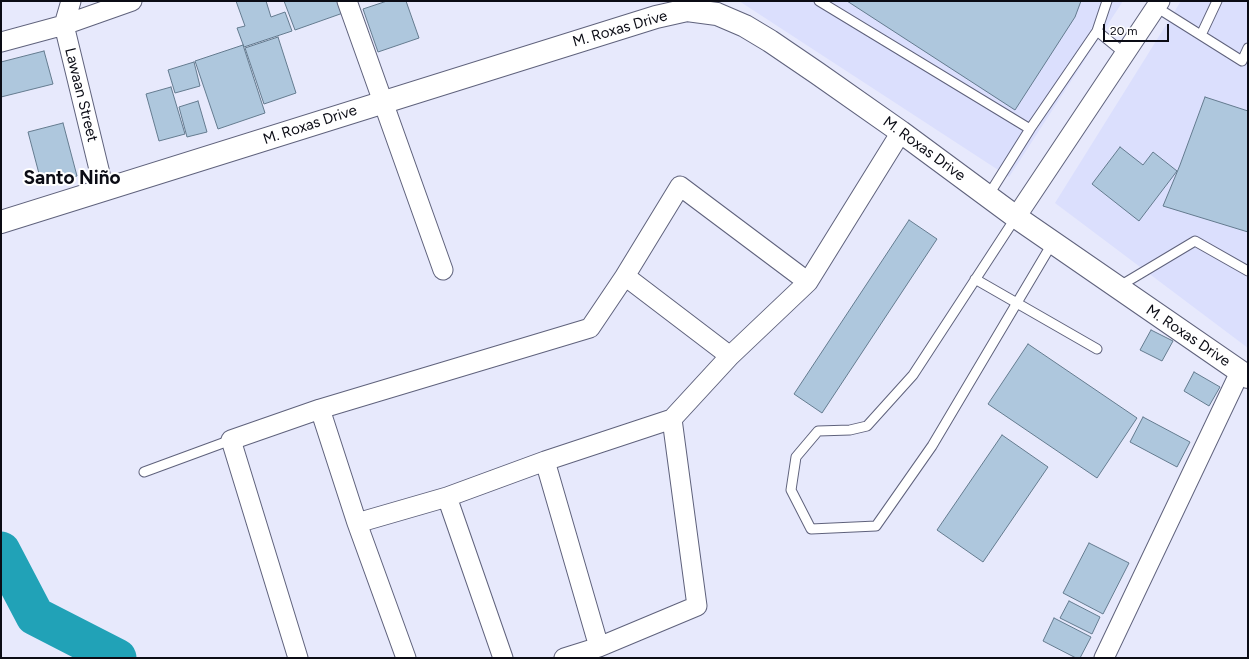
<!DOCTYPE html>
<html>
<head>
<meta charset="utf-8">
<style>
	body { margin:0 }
	#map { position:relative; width:1249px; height:659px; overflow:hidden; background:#e7e9fc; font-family:Figtree,sans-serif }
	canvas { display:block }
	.frame { position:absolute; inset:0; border:2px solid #0b0c15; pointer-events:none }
	.scale { position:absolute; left:1103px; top:24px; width:66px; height:18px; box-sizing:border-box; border:2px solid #0b0c15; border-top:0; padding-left:5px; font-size:12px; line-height:14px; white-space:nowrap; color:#0b0c15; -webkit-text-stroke:3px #fff; paint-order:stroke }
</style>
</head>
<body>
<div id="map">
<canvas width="1249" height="659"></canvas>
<div class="frame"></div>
<div class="scale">20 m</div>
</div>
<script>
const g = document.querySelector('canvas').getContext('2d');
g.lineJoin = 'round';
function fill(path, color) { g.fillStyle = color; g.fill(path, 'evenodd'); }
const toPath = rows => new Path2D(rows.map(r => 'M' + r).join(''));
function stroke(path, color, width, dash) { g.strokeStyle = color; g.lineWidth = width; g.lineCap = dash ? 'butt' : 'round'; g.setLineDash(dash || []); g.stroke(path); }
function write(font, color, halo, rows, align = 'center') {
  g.font = font + ' Figtree,sans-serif'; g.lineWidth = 4; g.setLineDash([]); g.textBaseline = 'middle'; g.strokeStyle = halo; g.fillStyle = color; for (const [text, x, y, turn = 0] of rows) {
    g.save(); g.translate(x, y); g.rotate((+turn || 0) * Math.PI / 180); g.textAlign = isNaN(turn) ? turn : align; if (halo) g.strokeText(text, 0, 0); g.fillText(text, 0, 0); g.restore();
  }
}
const built = toPath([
	[739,1,1123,1,1009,177],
	[1181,1,1248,1,1248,348,1055,203]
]);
const river = toPath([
	[1,551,35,616,117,658]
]);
const building = toPath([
	[236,1,266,1,271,17,285,12,292,31,244,47,237,28,245,26,236,1],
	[284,1,339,1,343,13,295,30,284,1],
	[387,1,406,1,419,38,378,52,363,9,387,1],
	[847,1,1081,1,1075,17,1015,110,847,1],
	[278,37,296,93,264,104,245,48,278,37],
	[243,45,265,113,218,129,195,61,243,45],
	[44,51,53,84,1,97,1,62,44,51],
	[194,62,200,86,175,93,168,70,194,62],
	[171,87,185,134,159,141,146,94,171,87],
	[1205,97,1248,111,1248,232,1163,206,1180,165,1205,97],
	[198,101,207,132,187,137,179,107,198,101],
	[63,123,77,176,42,185,28,132,63,123],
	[1120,147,1143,165,1153,152,1177,171,1139,221,1092,184,1120,147],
	[909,220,937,239,822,413,794,394,909,220],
	[1151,330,1173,341,1162,361,1140,350,1151,330],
	[1028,344,1137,418,1097,478,988,404,1028,344],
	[1194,372,1220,387,1209,406,1184,391,1194,372],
	[1143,417,1190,442,1177,467,1130,442,1143,417],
	[1002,435,1048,467,983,562,937,530,1002,435],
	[1089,543,1129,563,1103,614,1063,593,1089,543],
	[1069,601,1100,617,1092,634,1060,618,1069,601],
	[1054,618,1091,637,1080,658,1076,658,1043,641,1054,618]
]);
const service = toPath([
	[819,1,1030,129],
	[1156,7,1242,61,1248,48],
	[1097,31,1107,1],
	[1201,35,1217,1],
	[988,196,1030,129,1097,31,1124,53],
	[1016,217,913,375,867,426,850,430,818,431,796,457,791,490,811,529,876,526,932,446,1053,242],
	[975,279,1097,349],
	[1118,287,1195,241,1248,271],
	[144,472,231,440]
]);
const minor = toPath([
	[71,1,64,25,104,190],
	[347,1,443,270],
	[1,42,64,25,132,1],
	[1016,217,1160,1],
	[808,282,730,356,625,276,680,186,808,282,901,132],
	[320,409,357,523,406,658],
	[545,461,599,647],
	[447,497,545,461,672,419],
	[357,523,447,497,503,658],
	[298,658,231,440,320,409,590,328,625,276],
	[564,658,599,647,697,606,672,419,730,356],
	[1104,658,1240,372]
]);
const secondary = toPath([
	[1,222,656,17,687,10,717,14,745,26,770,41,817,73,901,132,1016,217,1248,377]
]);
const streetNames = [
	["M. Roxas Drive",620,29,-16],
	["Lawaan Street",81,95,76],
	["M. Roxas Drive",310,125,-18],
	["M. Roxas Drive",924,149,36],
	["M. Roxas Drive",1188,336,34]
];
const districtNames = [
	["Santo Niño",72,178]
];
fill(built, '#dbdffd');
stroke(river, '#21a2b7', 39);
fill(building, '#aec7dd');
stroke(building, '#647b8f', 1);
stroke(service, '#5f627c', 11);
stroke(minor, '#5f627c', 21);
stroke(secondary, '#5f627c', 24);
stroke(service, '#fff', 9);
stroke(minor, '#fff', 19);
stroke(secondary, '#fff', 22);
write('15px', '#0b0c15', '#fff', streetNames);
write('bold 19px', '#0b0c15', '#fff', districtNames);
</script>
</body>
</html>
